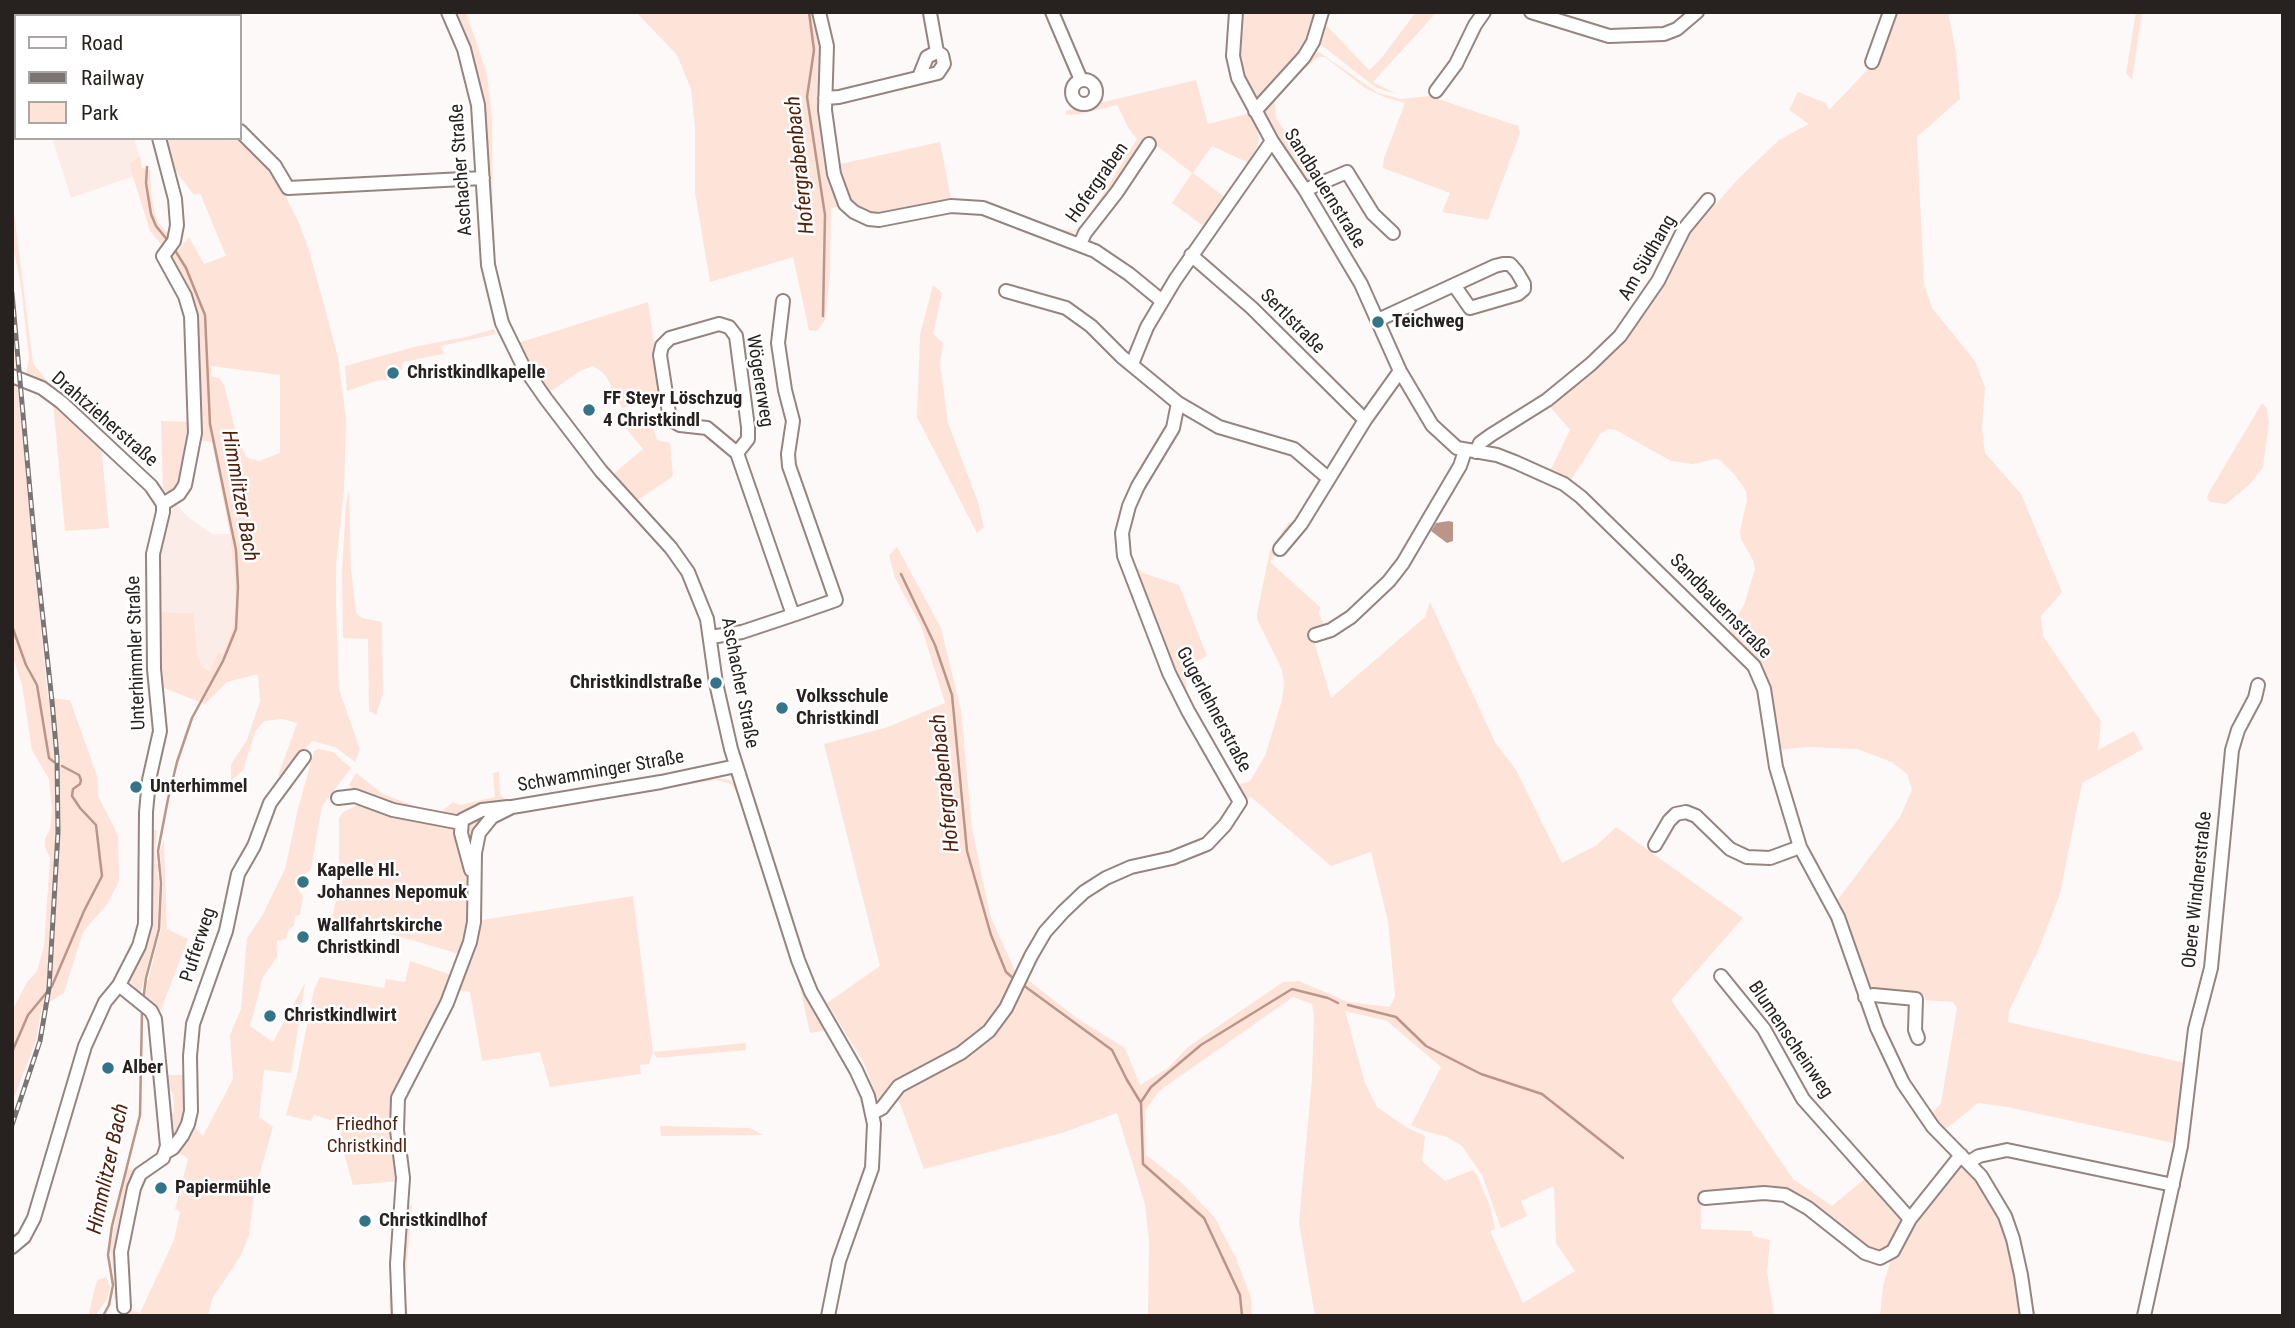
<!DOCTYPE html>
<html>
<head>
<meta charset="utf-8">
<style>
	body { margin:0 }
	#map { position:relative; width:2295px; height:1328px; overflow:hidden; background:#fdf9f8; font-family:"Roboto Condensed",sans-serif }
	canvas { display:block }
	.frame { position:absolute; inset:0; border:14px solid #27211f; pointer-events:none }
	.legend { position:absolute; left:14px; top:14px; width:228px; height:126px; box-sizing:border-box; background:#fff; border:2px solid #a9a6a5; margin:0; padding:9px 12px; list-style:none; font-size:21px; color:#27211f }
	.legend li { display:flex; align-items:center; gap:14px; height:35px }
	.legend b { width:35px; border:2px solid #a9a6a5 }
</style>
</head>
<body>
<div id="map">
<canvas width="2295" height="1328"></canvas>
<div class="frame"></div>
<ul class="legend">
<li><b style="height:9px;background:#fff"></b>Road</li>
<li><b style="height:9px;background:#7a7573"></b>Railway</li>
<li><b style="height:19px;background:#fee3d9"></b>Park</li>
</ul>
</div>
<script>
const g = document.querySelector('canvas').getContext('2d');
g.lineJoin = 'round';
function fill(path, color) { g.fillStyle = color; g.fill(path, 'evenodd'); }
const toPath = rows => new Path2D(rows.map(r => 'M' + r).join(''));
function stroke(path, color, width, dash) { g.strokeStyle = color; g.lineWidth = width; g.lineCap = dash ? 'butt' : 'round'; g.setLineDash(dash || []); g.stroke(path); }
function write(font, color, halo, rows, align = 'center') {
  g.font = font + ' "Roboto Condensed",sans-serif'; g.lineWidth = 5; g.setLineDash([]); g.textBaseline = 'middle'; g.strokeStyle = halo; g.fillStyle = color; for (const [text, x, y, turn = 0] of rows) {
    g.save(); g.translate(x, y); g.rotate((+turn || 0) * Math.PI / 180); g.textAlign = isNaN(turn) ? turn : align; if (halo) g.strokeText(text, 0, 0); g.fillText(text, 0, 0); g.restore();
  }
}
const built = toPath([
	[52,138,134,138,140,156,129,164,134,176,71,198],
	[175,502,188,517,212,534,230,534,235,588,234,623,223,654,218,652,211,671,203,666,197,652,194,613,159,612,157,562,167,517]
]);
const green = toPath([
	[453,12,466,12,487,74,492,119,493,255,504,310,518,343,648,302,662,399,622,408,607,378,602,372,593,366,580,371,553,390,547,391,526,362,509,328,493,272,487,163],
	[636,12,814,12,821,37,841,206,831,208,830,275,825,320,817,331,809,330,793,257,710,282,695,192,695,127,691,89,677,55],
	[1241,12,1318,12,1310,39,1303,49,1267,90,1258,96,1252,94,1241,74,1238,60],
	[1327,12,1325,24,1369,70,1380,60,1416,12,1437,12,1373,82,1394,93,1404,94,1392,93,1375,87,1320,44],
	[1894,12,1948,12,1956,53,1960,99,1917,137,1924,284,1932,308,1975,361,1985,387,1982,429,1985,453,2021,494,2062,592,2041,616,2043,636,2101,721,2098,750,2134,731,2143,749,2082,783,2060,894,2040,946,2009,1011,2008,1022,2189,1064,2178,1144,2007,1107,1978,1103,1942,1132,1929,1116,1941,1103,1957,1008,1953,1002,1925,1000,1925,995,1871,992,1836,902,1900,817,1912,790,1907,774,1892,762,1857,749,1807,747,1777,750,1771,703,1727,632,1744,605,1755,569,1753,560,1741,539,1740,531,1747,500,1746,491,1734,474,1720,460,1715,459,1693,464,1671,461,1616,430,1609,429,1601,433,1569,483,1550,471,1570,430,1547,403,1625,338,1660,288,1681,244,1738,179,1779,140,1809,124,1789,110,1798,92,1826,103,1829,110,1875,62],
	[2136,12,2142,12,2132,80,2126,73],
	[1319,52,1378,93,1401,99,1429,96,1518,126,1520,133,1488,220,1442,212,1450,193,1383,168,1384,158,1405,103,1384,97,1365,88,1325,57,1319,57,1296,75,1279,92,1275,100,1276,118,1315,177,1306,182,1264,119,1264,113,1265,107,1312,54],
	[1196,80,1208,124,1250,113,1256,124,1259,140,1251,164,1212,146,1193,173,1227,199,1205,227,1172,203,1192,173,1153,143,1082,229,1069,234,988,205,872,216,850,204,836,165,940,142,951,199,990,202,1059,230,1074,231,1085,223,1137,139,1129,129,1117,105,1080,114,1066,115,1066,111],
	[162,138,235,138,274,174,299,223,309,250,338,357,346,419,344,490,336,565,336,608,339,689,360,750,355,762,335,747,312,741,284,776,278,776,297,723,283,719,264,721,255,732,243,770,231,781,231,764,247,740,260,701,258,674,227,682,205,704,159,686,159,612,194,613,197,652,203,667,210,671,218,652,223,654,234,623,235,588,230,534,212,442,197,440,187,293,172,258,150,231,129,164,140,156,142,168,150,170,151,194,155,214,158,222,172,238,178,250,189,237,204,264,226,256,200,193,194,195,172,166],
	[211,366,280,375,280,453,259,461,246,457,236,433,224,385,219,378,211,376],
	[12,197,33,363,47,381,92,425,40,381,26,374,29,358,21,286,12,241],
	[933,285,942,293,933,334,943,343,940,364,948,423,978,502,984,527,977,533,917,417,920,335],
	[12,328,48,698,70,700,97,776,98,796,118,835,119,881,108,903,83,932,64,993,42,1007,36,1040,12,1103,12,1011,27,982,37,971,44,946,50,858,45,847,45,839,50,829,52,810,49,779,32,750,22,685,12,654],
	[494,329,496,334,441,346,444,354,403,362,400,379,376,381,347,391,345,366,418,346,466,337],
	[53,402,101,445,109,528,65,531],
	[2262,403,2267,409,2269,423,2263,467,2250,484,2226,504,2210,502,2207,498,2208,494],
	[621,414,630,418,634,423,653,428,657,440,670,443,673,476,635,502,611,476,643,449,615,415],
	[161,421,191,422,182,477,175,491,170,494,163,490],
	[1164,451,1166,452,1136,500,1127,536,1128,550,1133,563,1143,573,1179,585,1207,656,1184,667,1188,698,1208,738,1237,785,1250,781,1265,756,1282,700,1284,685,1282,670,1257,619,1257,614,1270,550,1289,522,1296,527,1270,562,1321,608,1318,612,1326,628,1312,634,1313,638,1331,698,1425,617,1430,602,1495,742,1516,770,1562,863,1597,845,1616,827,1743,918,1671,1000,1793,1179,1832,1206,1868,1176,1904,1220,1903,1226,1891,1248,1882,1255,1870,1253,1801,1200,1781,1191,1701,1192,1701,1229,1752,1231,1753,1236,1770,1240,1767,1271,1774,1316,1315,1316,1299,1223,1312,1078,1314,1015,1312,1004,1293,997,1159,1091,1145,1111,1146,1155,1182,1183,1215,1218,1236,1258,1251,1298,1252,1316,1148,1316,1149,1241,1145,1204,1117,1113,1062,1133,924,1169,899,1101,881,1109,864,1063,827,1003,880,966,824,744,888,727,945,703,921,626,895,578,889,555,897,547,941,628,961,710,972,828,990,915,1014,969,1078,1019,1125,1048,1140,1085,1168,1068,1188,1047,1283,982,1299,981,1348,1002,1390,1007,1395,996,1388,921,1371,852,1331,866,1251,797,1243,801,1186,702,1162,650,1130,569,1125,552,1124,536,1127,519,1138,492],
	[1345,1011,1387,1021,1441,1067,1411,1125,1424,1131,1447,1137,1462,1146,1482,1175,1501,1228,1527,1216,1521,1201,1554,1186,1556,1243,1575,1271,1523,1303,1490,1231,1495,1229,1491,1209,1477,1175,1473,1170,1445,1181,1422,1161,1425,1136,1406,1127,1377,1107,1365,1083],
	[349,490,351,570,356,612,362,618,382,622,383,694,376,715,369,711,368,639,343,638,342,571,346,504],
	[318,749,333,752,351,768,322,806,311,869,301,878,300,884,299,891,303,896,300,915,295,916,294,926,289,929,286,939,277,941,277,957,263,977,250,1026,273,1042,305,983,291,1073,264,1070,259,1117,273,1127,254,1194,249,1235,241,1255,212,1299,208,1316,128,1316,128,1309,140,1313,174,1240,180,1212,175,1209,188,1159,178,1152,191,1123,203,1136,233,1079,230,1035,241,1009,247,938,262,916,285,869,298,809,314,751],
	[499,772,500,794,517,812,716,778,730,780,736,786,745,806,827,1030,810,1033,800,988,748,819,738,795,731,784,716,780,518,813,503,819,489,828,482,842,482,920,633,896,653,1052,746,1043,746,1050,657,1058,653,1052,649,1064,640,1065,641,1074,550,1087,540,1052,482,1061,470,992,456,990,469,957,398,936,328,920,328,915,333,915,339,881,339,818,343,812,358,805,445,826,355,790,349,785,356,773,383,794,444,817,443,810,453,802,460,805,495,797,493,773],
	[149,829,157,831,155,851,159,883,157,929,140,995,129,980,143,949],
	[164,840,167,929,188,939,159,1015,144,998,161,929,163,883,160,851],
	[410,961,449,974,451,987,395,1095,391,1112,400,1181,353,1185,343,1150,338,1118,330,1120,314,1115,311,1121,286,1115,297,1075,314,990,320,977,384,988,386,979,405,982],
	[166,1075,185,1075,188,1115,171,1146,170,1117,174,1112,174,1104,173,1093,167,1087],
	[660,1126,750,1128,763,1135,661,1136],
	[1959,1164,1963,1164,1989,1192,2008,1235,2022,1316,1880,1316,1883,1286,1892,1255,1914,1220],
	[127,1167,134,1172,115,1258,122,1294,114,1299,115,1286,110,1247],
	[412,1205,405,1286,408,1316,390,1316,389,1294,402,1285,401,1260,407,1206],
	[106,1277,110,1287,107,1299,95,1316,88,1316,97,1280]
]);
const water = toPath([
	[1449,521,1453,522,1453,541,1447,543,1431,531,1436,523]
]);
const stream = toPath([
	[809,12,814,50,807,97,825,215,823,316],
	[147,167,146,183,151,214,156,226,169,242],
	[901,574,935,645,952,695,967,851,991,935,1006,972,1014,979],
	[12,626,26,665,37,685,49,758,54,762],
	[1023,985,1112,1050,1127,1080,1141,1103,1143,1164,1204,1218,1240,1295,1242,1316],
	[143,1001,146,978,159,929,161,883,158,851,168,799,177,762,192,718,223,661,236,629,238,587,236,550,210,424,205,315,186,268,173,247],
	[1348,1005,1396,1017,1426,1046,1481,1074,1542,1094,1623,1158],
	[12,1052,28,1015,52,986,84,911,102,876,96,825,80,808,72,796,73,789,80,784,81,780,79,775,62,766],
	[1141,1102,1151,1087,1201,1045,1292,989,1328,998,1338,1003],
	[103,1316,109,1305,113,1285,108,1255,112,1226,140,1115,142,1011]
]);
const minor = toPath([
	[77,12,79,16],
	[157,12,159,16],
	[448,12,464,49,478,105,488,265,502,323,523,366,546,399,601,471,671,548,688,572,707,619,716,683,731,749,798,960,811,992,856,1070,868,1096,874,1124,872,1168,839,1261,828,1316],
	[819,12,827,46,825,110,834,174,845,204,854,212,869,219,879,220,951,206,983,208,1095,251,1129,274,1162,301],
	[1052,12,1081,80],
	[1236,12,1233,56,1238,78,1272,141,1305,190,1361,284,1400,371,1432,425,1457,448,1497,455,1515,462,1564,484,1581,497,1754,666,1764,689,1776,767,1800,847,1838,917,1877,1028,1903,1083,1933,1127,1981,1176,2005,1216,2013,1239,2021,1275,2027,1316],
	[1531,12,1609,36,1664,34,1677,29,1697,12],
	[930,13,937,52],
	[224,16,228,12],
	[1872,62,1890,12],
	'1072 92a12 12 0 1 1 24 0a12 12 0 1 1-24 0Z',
	[1436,91,1456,64,1475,25,1484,12],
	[825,98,839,97,938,73,944,64,942,55,937,52,927,57,919,77],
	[1255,111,1304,57,1313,42,1322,12],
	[240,131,275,166,288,188,483,178],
	[159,138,175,199,177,225,174,241,163,256,185,296,191,316,195,433,185,485,179,494,163,504],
	[1305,190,1347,172,1373,214,1393,233],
	[1080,244,1085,233,1117,192,1149,144],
	[1191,255,1252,308,1365,420],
	[1006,291,1066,308,1091,326,1122,357,1178,403,1219,427,1294,449,1328,478],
	[783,301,778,343,785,390,793,421,788,454,789,466,836,600,793,615],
	[1378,320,1495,266,1503,264,1510,264,1517,272,1524,284,1524,289,1518,294,1470,308,1454,285],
	[719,324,729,327,736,336,748,427,748,439,737,453,707,428,680,425,673,421,669,413,660,355,662,346,670,338,719,324],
	[1132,364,1147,327,1175,280,1272,141],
	[12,376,42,388,61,402,151,486,163,504,163,512,153,554,154,669,160,731,149,780,146,812,145,924,139,946,119,985,105,1002,85,1046,34,1218,24,1237,12,1247],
	[1476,452,1480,443,1491,435,1547,400,1591,364,1620,336,1658,281,1684,229,1708,200],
	[1280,549,1301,524,1365,420,1400,371],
	[1315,635,1331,630,1351,617,1389,581,1403,563,1434,510,1460,466,1465,451],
	[711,637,742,632,793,615,737,453],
	[338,798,355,796,393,810,461,823],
	[1655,845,1669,821,1676,814,1686,812,1696,816,1730,849,1747,857,1770,858,1800,847],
	[471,870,461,833,462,820,482,810,508,807],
	[1721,976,1764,1029,1803,1099,1910,1219],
	[119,985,151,1011,155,1019,167,1146,163,1158,140,1174,134,1188,121,1252,124,1307],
	[1865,997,1873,995,1916,999,1915,1030,1918,1038],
	[873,1113,882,1108,899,1086,961,1053,989,1031,1006,1008,1031,956,1045,932,1063,912,1084,892,1106,878,1131,867,1172,858,1207,844,1225,825,1240,802,1188,711,1169,673,1124,556,1122,533,1129,506,1138,486,1173,428,1178,403],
	[166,1152,173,1148,182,1136,188,1124,191,1111,190,1056,193,1024,226,931,238,874,254,846,270,803,304,757],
	[1969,1162,1979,1156,2007,1150,2173,1185],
	[1705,1198,1764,1193,1785,1195,1808,1208,1865,1253,1880,1258,1893,1251,1910,1219,1961,1155],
	[399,1316,397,1264,403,1178,397,1130,398,1098,447,1003,470,942,474,922,475,853,479,833,492,817,512,807,661,782,736,766],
	[2144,1316,2181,1146,2195,1029,2211,968,2232,750,2238,730,2255,698,2258,685]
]);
const rail = toPath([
	[33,16,34,12],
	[12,84,16,72],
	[12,293,35,546,52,701,57,757,58,832,49,988,40,1041,12,1125]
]);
const markers = [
	[1378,322,7,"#347488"],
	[393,373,7,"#347488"],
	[589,410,7,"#347488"],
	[716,683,7,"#347488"],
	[782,708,7,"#347488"],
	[136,787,7,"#347488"],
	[303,882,7,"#347488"],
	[303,937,7,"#347488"],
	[270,1016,7,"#347488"],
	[108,1068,7,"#347488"],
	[161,1188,7,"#347488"],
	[365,1221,7,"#347488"]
];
const streetNames = [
	["Aschacher Straße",462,170,-94],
	["Hofergraben",1098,183,-55],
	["Sandbauernstraße",1324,189,58],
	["Am Südhang",1648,258,-60],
	["Sertlstraße",1292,322,45],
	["Wögererweg",759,381,81],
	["Drahtzieherstraße",104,420,41],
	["Sandbauernstraße",1720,607,46],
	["Unterhimmler Straße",137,653,-92],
	["Aschacher Straße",739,683,79],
	["Gugerlehnerstraße",1213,710,62],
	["Schwamminger Straße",601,772,-10],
	["Obere Windnerstraße",2198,890,-84],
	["Pufferweg",199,945,-72],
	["Blumenscheinweg",1790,1040,56]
];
const poiNames = [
	["Teichweg",1392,322],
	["Christkindlkapelle",407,373],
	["FF Steyr Löschzug",603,399],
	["4 Christkindl",603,421],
	["Christkindlstraße",702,683,"right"],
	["Volksschule",796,697],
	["Christkindl",796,719],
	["Unterhimmel",150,787],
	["Kapelle Hl.",317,871],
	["Johannes Nepomuk",317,893],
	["Wallfahrtskirche",317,926],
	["Christkindl",317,948],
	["Christkindlwirt",284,1016],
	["Alber",122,1068],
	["Papiermühle",175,1188],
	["Christkindlhof",379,1221]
];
const parkNames = [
	["Friedhof",367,1125],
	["Christkindl",367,1147]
];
const waterNames = [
	["Hofergrabenbach",801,165,-96],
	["Himmlitzer Bach",239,496,80],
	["Hofergrabenbach",946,783,-96],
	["Himmlitzer Bach",109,1169,-78]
];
fill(built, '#fcece7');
fill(green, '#fee3d9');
fill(water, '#bb9588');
stroke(stream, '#bb9588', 2.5);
stroke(minor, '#95847f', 16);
stroke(minor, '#fff', 12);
stroke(rail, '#7a7573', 5);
stroke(rail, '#fff', 2.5, [8]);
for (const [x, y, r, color] of markers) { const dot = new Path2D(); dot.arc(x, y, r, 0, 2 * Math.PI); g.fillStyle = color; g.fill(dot); stroke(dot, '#fff', 2.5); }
write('19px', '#27211f', '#fff', streetNames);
write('bold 19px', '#27211f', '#fff', poiNames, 'left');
write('19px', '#53220e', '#fff', parkNames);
write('italic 21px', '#51200c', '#fff', waterNames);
</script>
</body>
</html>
